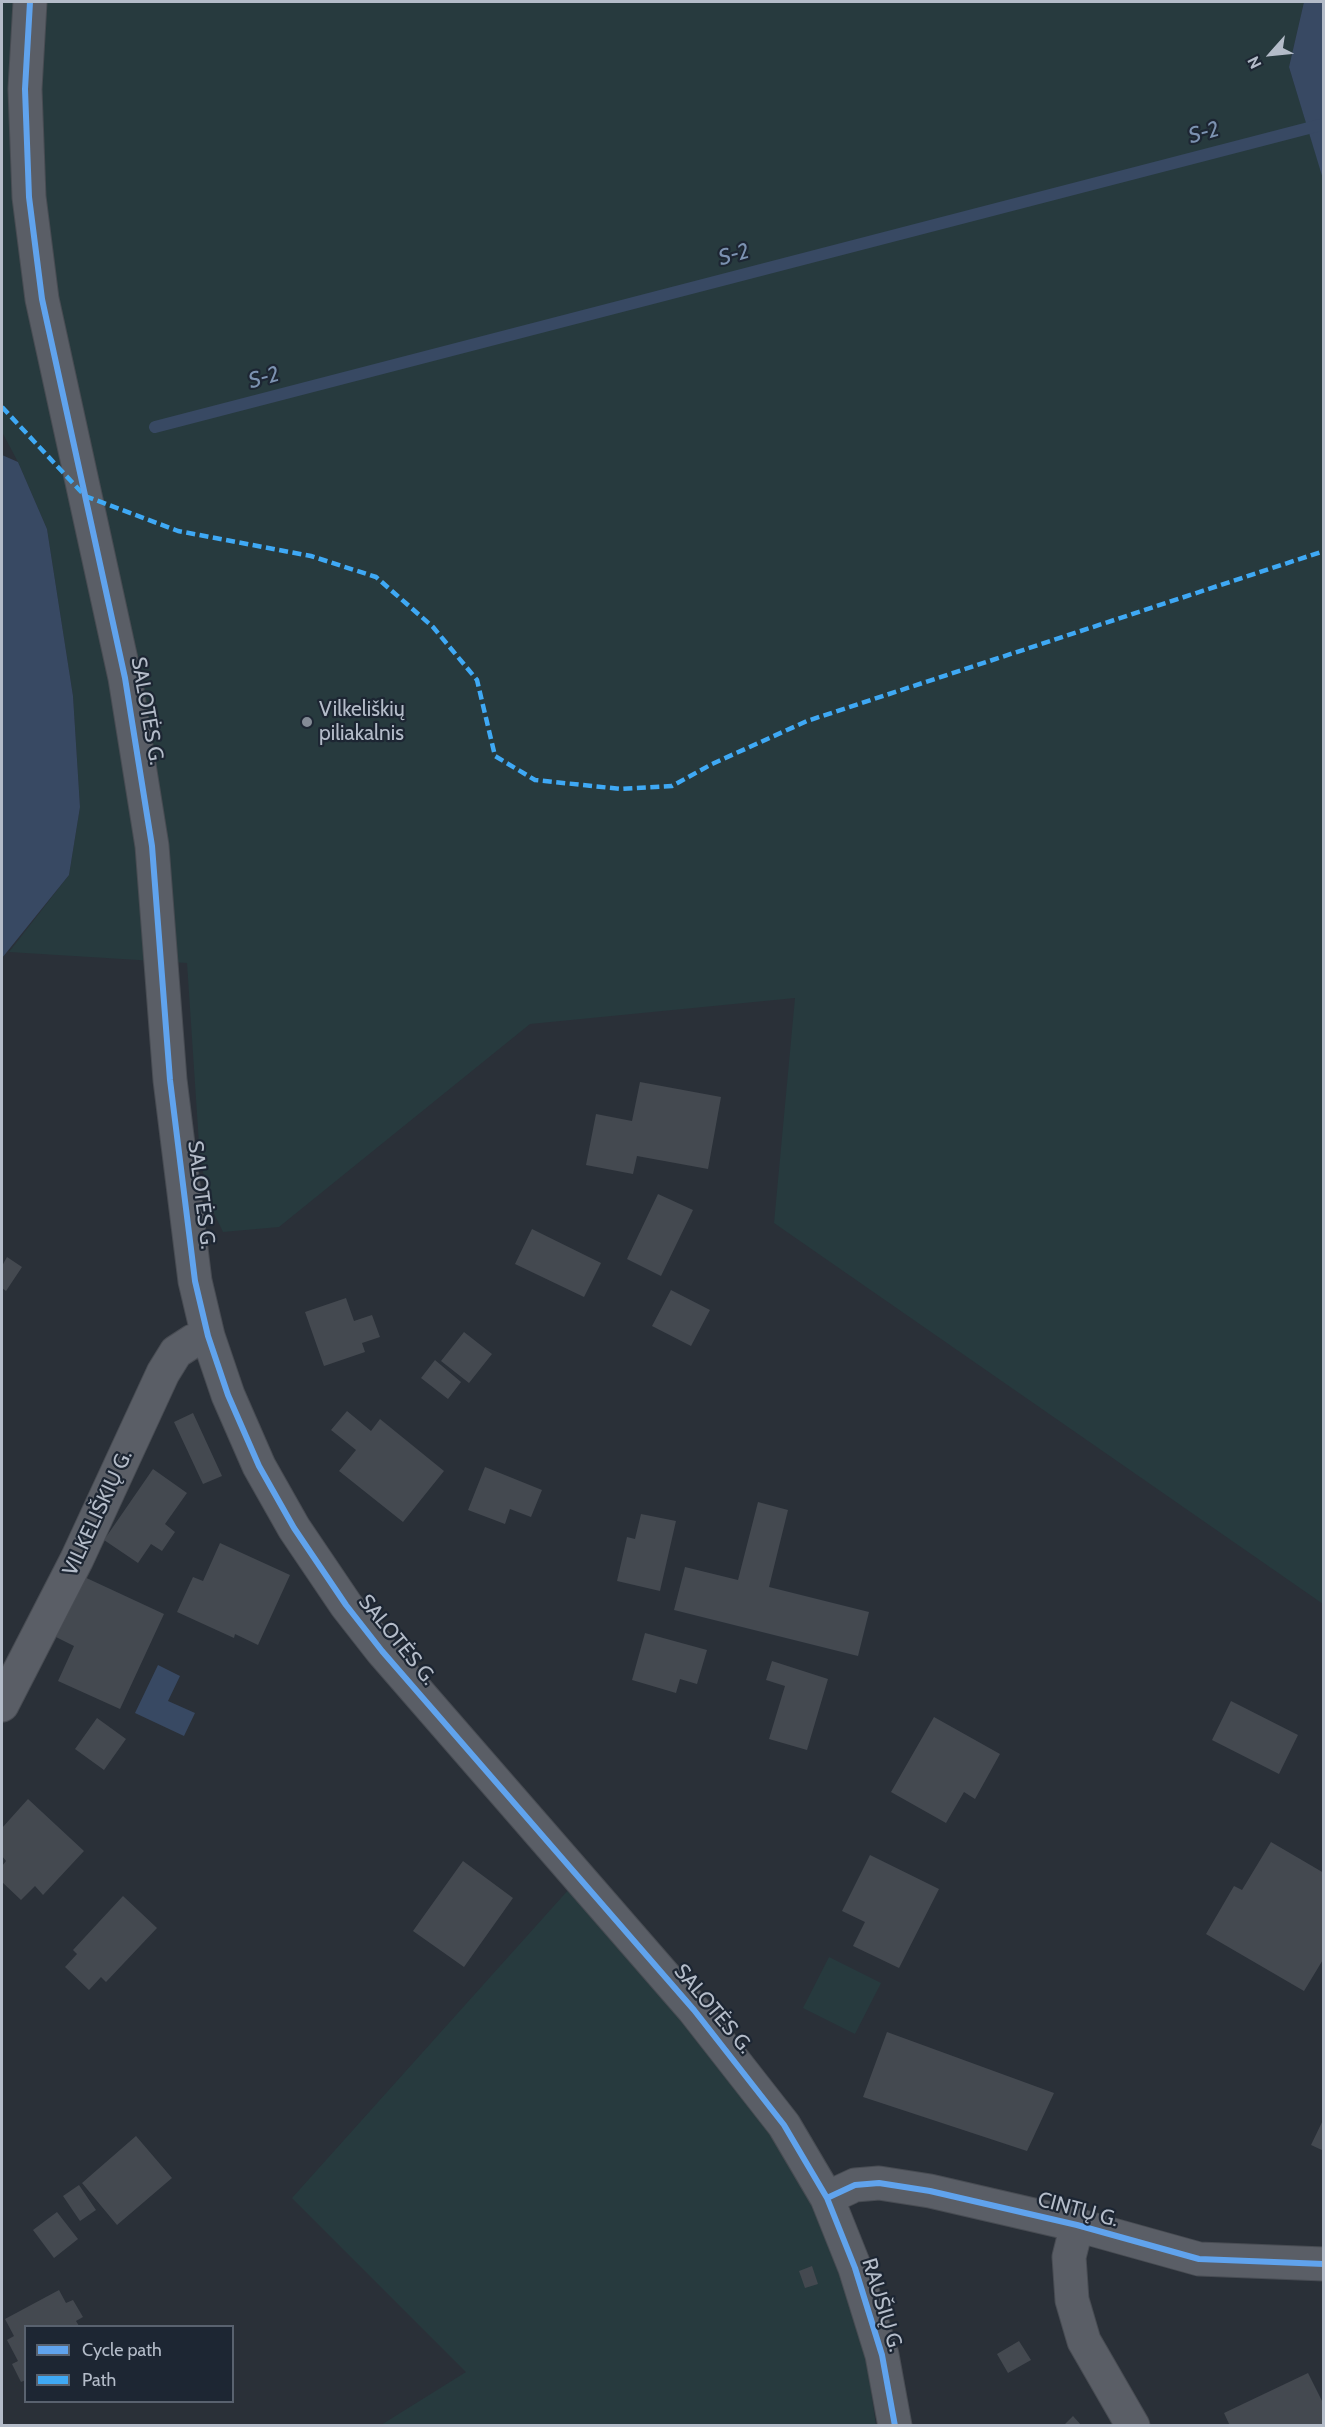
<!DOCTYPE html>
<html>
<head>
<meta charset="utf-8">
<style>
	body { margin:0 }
	#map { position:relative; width:1325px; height:2427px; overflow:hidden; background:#2a3038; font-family:Cabin,sans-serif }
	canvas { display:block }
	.frame { position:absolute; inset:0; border:3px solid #b4bcc9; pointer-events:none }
	.legend { position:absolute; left:24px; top:2325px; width:210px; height:78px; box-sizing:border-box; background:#1d2633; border:2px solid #59626f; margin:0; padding:8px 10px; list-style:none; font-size:18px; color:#b4bcc9 }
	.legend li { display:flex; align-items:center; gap:12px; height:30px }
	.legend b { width:30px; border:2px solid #59626f }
	.north { position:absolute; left:1241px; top:24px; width:60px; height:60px; -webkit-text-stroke:4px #1d2633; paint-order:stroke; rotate:243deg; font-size:16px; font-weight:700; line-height:24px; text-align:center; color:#b4bcc9 }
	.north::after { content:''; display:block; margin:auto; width:21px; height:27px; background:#b4bcc9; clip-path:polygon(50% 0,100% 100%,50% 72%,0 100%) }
</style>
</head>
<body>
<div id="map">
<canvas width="1325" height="2427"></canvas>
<div class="frame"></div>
<ul class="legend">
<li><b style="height:8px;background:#60a3ed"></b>Cycle path</li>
<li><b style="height:8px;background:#3fa9f5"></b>Path</li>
</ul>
<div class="north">N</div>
</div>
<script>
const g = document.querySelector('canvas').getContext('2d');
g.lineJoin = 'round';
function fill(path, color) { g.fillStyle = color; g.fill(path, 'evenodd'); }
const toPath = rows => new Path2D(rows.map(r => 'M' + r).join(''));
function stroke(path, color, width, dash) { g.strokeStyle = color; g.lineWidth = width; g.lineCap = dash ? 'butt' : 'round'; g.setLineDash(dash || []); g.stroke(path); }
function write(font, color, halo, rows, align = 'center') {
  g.font = font + ' Cabin,sans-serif'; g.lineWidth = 4.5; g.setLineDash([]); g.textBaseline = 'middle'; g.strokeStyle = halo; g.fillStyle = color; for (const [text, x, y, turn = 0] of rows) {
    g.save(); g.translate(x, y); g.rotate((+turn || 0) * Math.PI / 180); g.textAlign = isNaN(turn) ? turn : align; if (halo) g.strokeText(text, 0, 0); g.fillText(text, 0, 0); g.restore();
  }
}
const green = toPath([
	[2,2,1304,2,1289,67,1324,179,1323,1604,774,1223,795,998,530,1024,279,1227,223,1232,211,1207,200,1159,187,963,9,952,69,875,80,807,73,696,47,529,18,462,2,432],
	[570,1888,726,2072,773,2138,807,2191,830,2239,865,2350,876,2425,381,2425,466,2372,292,2198],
	[829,1957,881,1983,855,2034,803,2008]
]);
const water = toPath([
	[1304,2,1323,2,1323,179,1289,67],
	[2,455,18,462,47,529,73,696,80,807,69,875,2,958],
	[158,1665,180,1676,168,1701,195,1713,184,1736,135,1713]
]);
const stream = toPath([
	[155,427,1324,124]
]);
const building = toPath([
	[640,1082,721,1097,708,1169,637,1156,633,1174,586,1165,596,1114,632,1121],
	[658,1194,693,1210,661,1276,627,1259],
	[532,1229,601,1263,584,1297,515,1264],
	[7,1257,22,1267,6,1291,2,1288,2,1266],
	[671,1290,710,1310,691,1346,652,1326],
	[346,1298,354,1321,372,1315,380,1337,362,1343,365,1352,324,1366,305,1312],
	[464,1332,492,1354,469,1383,441,1361],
	[435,1360,461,1382,448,1399,421,1378],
	[347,1411,371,1431,380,1419,444,1471,403,1522,339,1471,356,1450,331,1430],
	[193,1413,222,1476,203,1484,174,1422],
	[485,1467,542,1490,531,1517,510,1509,505,1524,468,1510],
	[153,1469,187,1493,165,1524,175,1532,162,1551,151,1544,138,1563,104,1540],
	[758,1502,788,1510,769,1587,869,1612,858,1656,674,1610,685,1567,738,1580],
	[641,1514,676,1521,660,1591,617,1581,627,1537,635,1539],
	[220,1543,290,1575,258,1645,235,1634,234,1638,177,1612,193,1577,203,1581],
	[80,1575,164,1614,120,1709,58,1681,74,1646,52,1635],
	[645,1633,707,1650,697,1684,680,1679,676,1693,632,1680],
	[772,1661,828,1679,807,1750,769,1739,785,1686,766,1680],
	[1231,1701,1298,1735,1279,1774,1212,1740],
	[934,1717,1000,1754,975,1799,964,1792,946,1823,891,1792],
	[97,1718,126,1739,104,1770,75,1749],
	[28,1799,84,1851,43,1895,35,1886,21,1900,2,1882,2,1866,6,1861,2,1856,2,1828],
	[1271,1842,1324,1873,1324,1958,1304,1991,1206,1934,1234,1886,1242,1890],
	[870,1855,939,1889,899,1968,853,1946,865,1922,842,1911],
	[463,1861,513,1898,464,1967,413,1931],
	[123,1896,157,1928,106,1982,101,1977,89,1990,65,1967,77,1954,73,1950],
	[887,2032,1054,2093,1027,2151,863,2097],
	[1324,2118,1324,2151,1311,2145],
	[136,2136,172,2178,117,2225,82,2183],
	[79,2185,96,2210,80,2221,63,2196],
	[57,2212,78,2239,54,2258,33,2230],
	[812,2266,818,2284,805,2288,799,2271],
	[59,2290,66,2303,73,2300,83,2317,76,2321,79,2326,26,2326,26,2380,21,2382,12,2364,18,2361,7,2340,14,2336,5,2319],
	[1019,2341,1031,2360,1008,2373,997,2354],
	[1308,2373,1324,2405,1324,2426,1230,2426,1224,2413],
	[1073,2416,1082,2426,1063,2426]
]);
const minor = toPath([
	[30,2,25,89,29,197,42,299,125,678,152,846,170,1080,195,1281,208,1336,228,1395,259,1466,294,1528,346,1605,382,1651,694,2010,784,2125,827,2198,855,2268,882,2355,895,2426],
	[2,1705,77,1559,163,1373,176,1352,193,1341,208,1336],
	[827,2198,855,2185,879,2183,930,2191,1077,2225,1199,2259,1324,2264],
	[1077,2225,1069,2257,1072,2300,1084,2341,1133,2426]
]);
const quiet = toPath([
	[2,407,85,496,178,531,311,556,376,577,433,627,477,680,495,756,535,780,621,789,672,786,712,764,807,721,1324,551]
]);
const cycleway = toPath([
	[30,2,25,89,29,197,42,299,125,678,152,846,170,1080,195,1281,208,1336,228,1395,259,1466,294,1528,346,1605,382,1651,694,2010,784,2125,827,2198,855,2268,882,2355,895,2426],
	[827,2198,855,2185,879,2183,930,2191,1077,2225,1199,2259,1324,2264]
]);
const markers = [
	[307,722,6,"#848b96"]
];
const poiNames = [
	["Vilkeliškių",319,710],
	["piliakalnis",319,734]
];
const streetNames = [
	["SALOTĖS G.",147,711,80],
	["SALOTĖS G.",201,1195,83],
	["VILKELIŠKIŲ G.",98,1513,-65],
	["SALOTĖS G.",397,1640,51],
	["SALOTĖS G.",713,2009,50],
	["CINTŲ G.",1078,2210,15],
	["RAUŠIŲ G.",882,2305,73]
];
const waterNames = [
	["S-2",1204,133,-15],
	["S-2",734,255,-15],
	["S-2",264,378,-15]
];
fill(green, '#273a3e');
fill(water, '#384963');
stroke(stream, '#384963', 12);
fill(building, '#444950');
stroke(minor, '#484c53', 35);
stroke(minor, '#5a5e66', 33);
stroke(quiet, '#3fa9f5', 4.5, [9, 4.5]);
stroke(cycleway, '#60a3ed', 6);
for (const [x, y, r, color] of markers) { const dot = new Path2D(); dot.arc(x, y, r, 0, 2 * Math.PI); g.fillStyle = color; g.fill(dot); stroke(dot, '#1d2633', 2); }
write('21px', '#b4bcc9', '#1d2633', poiNames, 'left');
write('21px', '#b4bcc9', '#1d2633', streetNames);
write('italic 22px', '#7c92b1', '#1d2633', waterNames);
</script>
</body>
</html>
